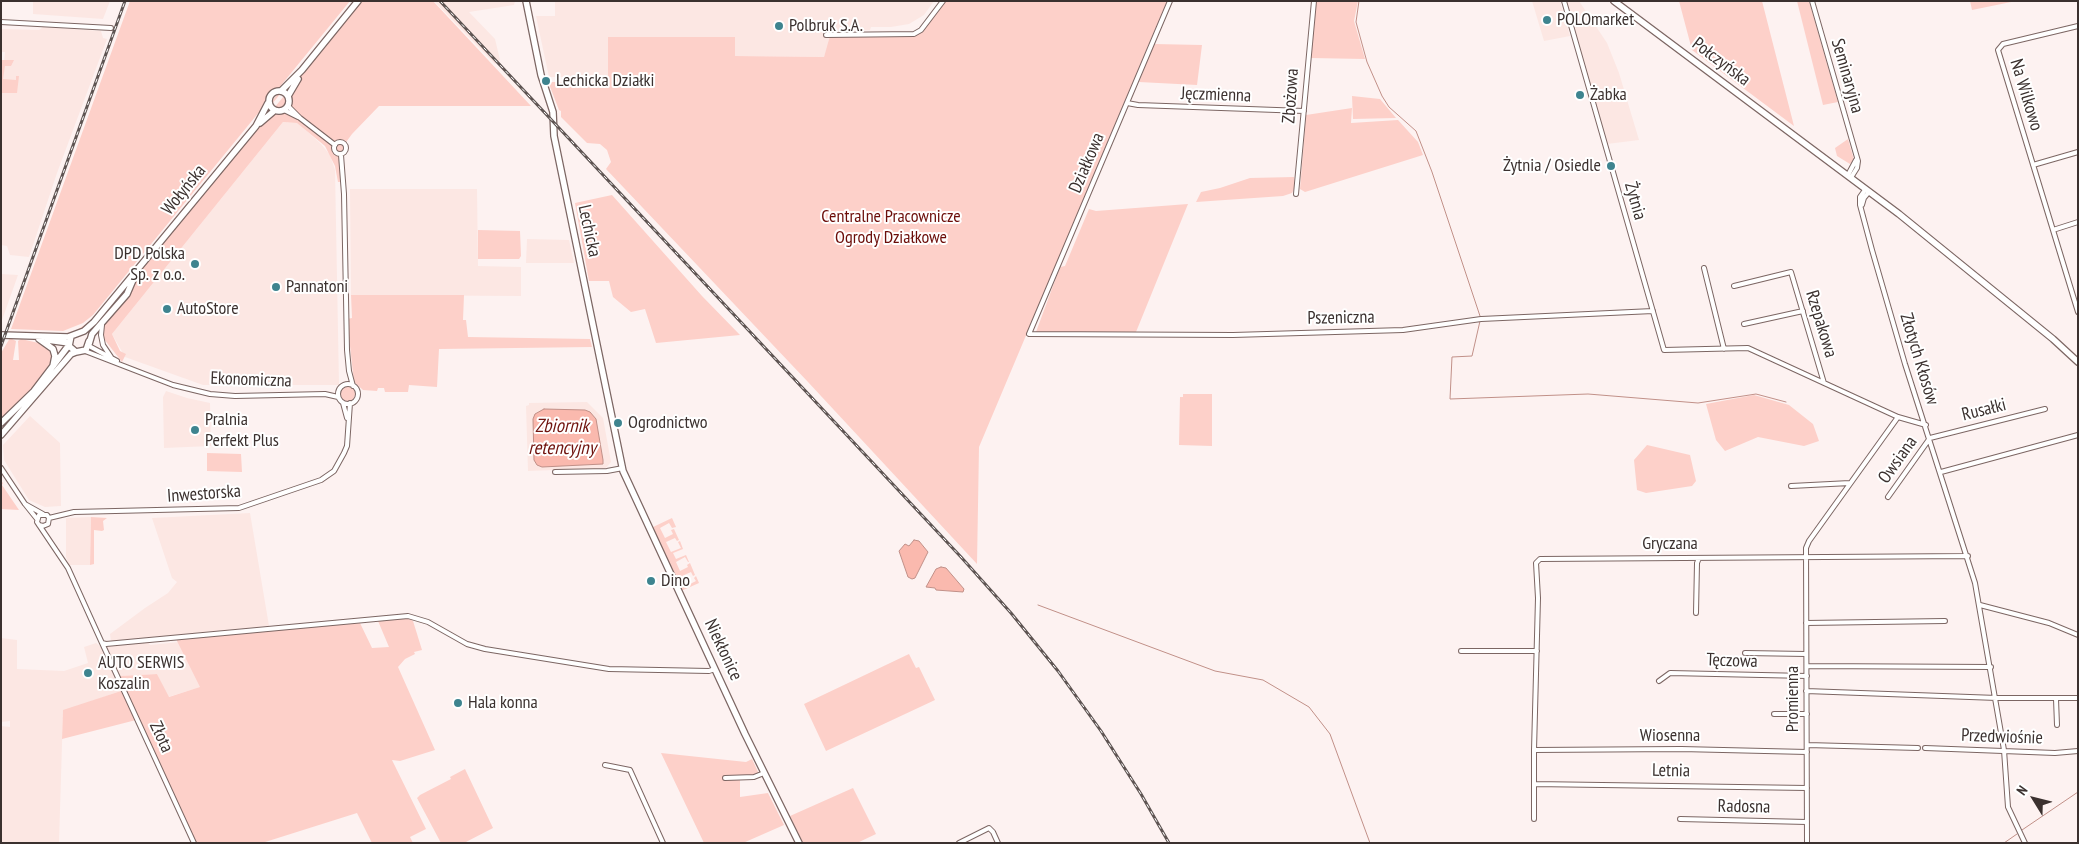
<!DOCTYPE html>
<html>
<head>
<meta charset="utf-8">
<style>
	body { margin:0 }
	#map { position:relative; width:2079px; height:844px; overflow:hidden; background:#fdf2f1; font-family:"PT Sans Narrow",sans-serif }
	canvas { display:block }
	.frame { position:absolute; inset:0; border:2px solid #3b312f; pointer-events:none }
	.north { position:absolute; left:2009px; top:774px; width:50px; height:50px; -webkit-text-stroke:4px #fff; paint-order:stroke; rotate:306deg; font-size:14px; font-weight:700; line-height:20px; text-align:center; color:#3b312f }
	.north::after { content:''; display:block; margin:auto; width:18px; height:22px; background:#3b312f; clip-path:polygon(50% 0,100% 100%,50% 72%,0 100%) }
</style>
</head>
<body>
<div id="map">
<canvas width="2079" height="844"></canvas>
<div class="frame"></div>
<div class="north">N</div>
</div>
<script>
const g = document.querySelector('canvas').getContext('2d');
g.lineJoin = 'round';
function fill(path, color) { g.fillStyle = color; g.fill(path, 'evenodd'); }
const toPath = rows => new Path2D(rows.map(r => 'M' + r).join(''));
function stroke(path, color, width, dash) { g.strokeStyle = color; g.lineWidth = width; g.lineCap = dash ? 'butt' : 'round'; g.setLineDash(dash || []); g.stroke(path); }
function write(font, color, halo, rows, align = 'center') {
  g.font = font + ' "PT Sans Narrow",sans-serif'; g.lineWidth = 4; g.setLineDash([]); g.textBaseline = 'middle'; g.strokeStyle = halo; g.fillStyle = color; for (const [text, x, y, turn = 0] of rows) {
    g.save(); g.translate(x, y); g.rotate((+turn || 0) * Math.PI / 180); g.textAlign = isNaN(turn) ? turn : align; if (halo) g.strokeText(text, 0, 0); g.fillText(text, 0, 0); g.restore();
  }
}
const built = toPath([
	[33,1,110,1,103,19,33,14],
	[434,1,515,1,514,5,469,12,495,39,500,60,495,64],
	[555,1,934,1,924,15,909,24,891,27,871,27,870,30,833,31,824,57,735,56,735,37,608,37,608,77,549,77,536,16,555,16],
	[1532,1,1560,1,1570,36,1544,41],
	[1566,1,1579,1,1607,43,1619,73,1639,140,1607,144],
	[43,27,101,31,103,38,107,39,57,173,29,257,10,255,7,246,1,245,1,93,5,52,1,52,1,29,39,30],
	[283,122,298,123,321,144,330,155,335,170,339,385,203,385,125,357,112,334],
	[350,189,477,189,478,266,521,267,521,296,351,295],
	[527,239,569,240,574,263,526,263],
	[1,274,18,275,1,323],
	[166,391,187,398,210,403,211,446,164,448,163,397],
	[587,402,603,418,611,462,606,468,528,471,526,406,529,405,529,403],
	[30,416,60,443,61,506,45,507,29,500,4,460,3,445],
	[250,513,269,626,111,641,110,634,145,608,168,593,177,582,172,578,152,518],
	[91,517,90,565,69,565,66,557,66,518],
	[1,638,17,640,17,669,64,671,88,663,84,647,96,643,100,646,121,691,63,711,59,843,1,843,1,726,10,727,10,721,1,722],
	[148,642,150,645,179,642,201,687,168,697,157,674,120,676,107,648,108,646]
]);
const green = toPath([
	[130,1,350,1,93,315,83,323,63,331,11,329],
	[362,1,433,1,531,106,379,106,352,134,344,145,340,164,341,182,338,182,335,166,325,146,297,123,283,122,112,334,120,351,126,354,122,362,104,339,103,326,106,322,127,296,136,276],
	[946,1,1167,1,979,447,977,564,808,382,606,169,611,162,607,150,600,144,587,143,561,117,561,111,559,110,549,84,550,82,608,82,608,37,735,37,735,56,824,57,830,36,857,37,922,32],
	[1316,1,1358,1,1354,21,1365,59,1311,58],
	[1679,1,1762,1,1794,126,1692,50],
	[1797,1,1809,1,1838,102,1823,105],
	[1970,1,2016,1,1972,10],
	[1154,44,1202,45,1197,85,1139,82],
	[1,60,14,60,11,66,5,66,3,79,16,80,16,76,19,76,17,93,1,93],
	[281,90,281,93,92,322,78,331,62,336,7,333,7,332,62,334,75,331,91,321],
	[1352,96,1380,99,1396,118,1353,119],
	[1352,108,1351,123,1398,120,1418,142,1423,155,1305,192,1300,189,1306,115],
	[1848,139,1854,160,1850,164,1837,156,1835,148],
	[1294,177,1295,187,1292,193,1283,196,1196,202,1201,192,1220,188,1250,178],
	[612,195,702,296,740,335,656,343,645,309,631,312,613,297,609,281,589,281,575,203],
	[1188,204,1136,332,1036,332,1060,267,1065,266,1089,209,1096,211],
	[478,230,520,231,521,256,519,259,478,259],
	[351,295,464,295,463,320,466,320,468,337,590,339,592,347,439,349,437,387,409,385,408,392,385,392,384,388,378,388,377,391,363,390,354,382,347,319,352,318],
	[10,338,16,341,13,360,19,360,18,341,21,339,43,344,51,350,53,361,30,392,1,419,1,353],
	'339 394a8 8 0 1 1 16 0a8 8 0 1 1-16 0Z',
	[1183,394,1212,394,1212,446,1179,445,1180,397,1183,397],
	[1754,395,1789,405,1813,424,1819,441,1804,446,1758,437,1725,451,1716,440,1706,404],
	[1647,445,1690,455,1696,481,1692,486,1646,493,1637,490,1634,460],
	[207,453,241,454,242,472,207,471],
	[1,481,3,483,2,485,19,510,1,509],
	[91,517,107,518,103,521,104,530,102,531,94,530,94,564,90,565],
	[672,518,676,527,672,528,669,523,660,528,665,538,673,534,671,530,674,529,679,540,677,541,675,538,666,542,671,552,681,548,678,542,680,541,683,549,673,553,676,559,686,555,689,562,688,562,685,557,676,562,680,571,688,567,687,565,690,563,695,575,693,576,691,572,682,576,686,586,696,581,694,578,696,576,699,583,681,591,651,528],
	[409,618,413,621,422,650,414,652,415,654,405,659,398,667,435,750,400,761,392,760,426,829,410,837,413,843,372,843,357,813,262,843,192,843,136,720,62,739,63,710,121,691,125,689,120,676,157,674,169,697,200,687,176,639,360,623,372,648,389,647,378,621],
	[909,654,916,668,919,667,935,700,826,751,804,704],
	[661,753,746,762,752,759,759,774,754,776,732,777,732,780,740,780,740,797,768,793,784,825,743,843,704,843],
	[465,769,493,828,464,843,441,843,417,798,420,795,451,779,450,777],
	[853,788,876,834,857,843,803,843,790,816]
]);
const water = toPath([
	[544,409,585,410,590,412,596,419,603,460,603,464,542,467,537,465,534,460,533,419,535,414,544,409],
	[914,540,919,541,928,552,915,578,912,579,908,577,899,551,905,544,909,546,914,540],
	[941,567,946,568,964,589,963,592,936,590,935,588,926,587,936,569,941,567]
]);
const stream = toPath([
	[1359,1,1356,22,1367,62,1382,96,1389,107,1416,131,1432,172,1480,316],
	[1480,321,1472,356,1452,357,1450,399,1588,394,1698,403,1756,394,1786,402],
	[1038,605,1215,671,1263,680,1309,707,1330,734,1370,843],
	[2022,830,2078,792],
	[2004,843,2017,834]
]);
const street = toPath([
	[1170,1,1029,334,1233,335,1403,330,1481,319,1653,311],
	[1564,1,1664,350,1748,348,1898,417,1926,425],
	[1812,1,1858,161,1857,168,1852,176],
	[1,22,111,28],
	[2078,26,2003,44,1998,50,2078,312],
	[826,35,914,34,921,30,943,1],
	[1127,103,1138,105,1304,111],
	[288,106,300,118,335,145],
	[284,110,298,117],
	'334 148a6 6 0 1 1 12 0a6 6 0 1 1-12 0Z',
	[341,155,344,194,347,350,349,371,353,386],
	[2033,165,2078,152],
	[1849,173,1856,160],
	[1865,190,1860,197,1860,205,1872,250,1905,364,1975,583,2004,750,2008,807,2025,843],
	[1296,194,1314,1],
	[1862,205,1864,198,1869,192],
	[2053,230,2078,222],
	[1704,268,1724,349],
	[1734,286,1791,272,1824,383],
	[1744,324,1803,311],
	[102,325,101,335,103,345,111,357],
	[89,346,117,361],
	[85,351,173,385,210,394,235,396,325,394,338,397],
	'338 394a10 10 0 1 1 20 0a10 10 0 1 1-20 0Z',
	[343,403,347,418],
	[1,468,25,504],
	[555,472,607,471,623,468],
	[1941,472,2078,435],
	[1791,486,1850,483],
	[1888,497,1930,438,2045,409],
	[49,518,74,512,239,508,321,480,334,471,344,453,347,446,350,403],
	[37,519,25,504,43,514],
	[39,525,43,526,48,524,49,518,47,515,39,515,37,522,68,568,102,643,106,644,408,616,428,622,467,644,485,649,609,669,709,671,715,669],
	[1980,605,2049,623,2078,635],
	[1696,613,1697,563,1699,558],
	[1806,623,1945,621],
	[102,643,194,843],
	[1461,651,1537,651],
	[1745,653,1806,654],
	[1807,666,1991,667],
	[1659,681,1670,673,1807,676],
	[1806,691,1997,698,2078,698],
	[2056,699,2057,725],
	[1774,714,1807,714],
	[1807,745,1918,748],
	[1925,748,2055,753,2078,751],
	[1534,750,1681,749,1807,752],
	[605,765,630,770,663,843],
	[725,778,754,777,764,773],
	[1534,784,1807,788],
	[1534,819,1534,750,1538,598,1536,563,1540,559,1968,556],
	[1680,819,1807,822],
	[959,843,989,828,993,832,998,843],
	[1807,843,1806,548,1809,541,1898,417]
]);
const secondary = toPath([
	[526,1,541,75,553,112,554,136,623,471,745,734,799,843],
	[1614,1,1899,214,2053,339,2078,362],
	'269 101a10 10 0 1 1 20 0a10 10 0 1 1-20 0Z',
	[281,91,302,70,358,1],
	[288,96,298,79],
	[260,123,274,111],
	[1,335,68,337,84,331,94,322,256,126,268,103],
	[71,336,69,346,76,352,86,350,89,341],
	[39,339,53,349,55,356,53,366],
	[47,340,69,343],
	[89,344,92,334,127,294,133,280],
	[1,423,34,391,69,345],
	[1,435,71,354,76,352]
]);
const rail = toPath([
	[440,1,961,557,1011,613,1058,671,1101,731,1141,794,1169,843],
	[1,346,125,1]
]);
const markers = [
	[1547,20,5,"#3e848f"],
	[779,26,5,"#3e848f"],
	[546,81,5,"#3e848f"],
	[1580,95,5,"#3e848f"],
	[1611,166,5,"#3e848f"],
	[195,264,5,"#3e848f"],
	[276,287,5,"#3e848f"],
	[167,309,5,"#3e848f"],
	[618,423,5,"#3e848f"],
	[195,430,5,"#3e848f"],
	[651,581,5,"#3e848f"],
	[88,673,5,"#3e848f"],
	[458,703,5,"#3e848f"]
];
const poiNames = [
	["POLOmarket",1557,20],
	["Polbruk S.A.",789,26],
	["Lechicka Działki",556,81],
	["Żabka",1590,95],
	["Żytnia / Osiedle",1601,166,"right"],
	["DPD Polska",185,254,"right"],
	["Sp. z o.o.",185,275,"right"],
	["Pannatoni",286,287],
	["AutoStore",177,309],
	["Pralnia",205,420],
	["Perfekt Plus",205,441],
	["Ogrodnictwo",628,423],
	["Dino",661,581],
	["AUTO SERWIS",98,663],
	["Koszalin",98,684],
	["Hala konna",468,703]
];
const streetNames = [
	["Połczyńska",1721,62,37],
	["Seminaryjna",1847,76,74],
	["Jęczmienna",1216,95,2],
	["Na Wilkowo",2026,95,73],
	["Zbożowa",1291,96,-86],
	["Działkowa",1087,163,-67],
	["Wołyńska",184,190,-51],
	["Żytnia",1635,201,74],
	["Lechicka",589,231,78],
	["Pszeniczna",1341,318,-1],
	["Rzepakowa",1821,324,73],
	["Złotych Kłosów",1919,359,73],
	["Ekonomiczna",251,380,2],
	["Rusałki",1984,410,-14],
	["Owsiana",1898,460,-55],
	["Inwestorska",204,494,-4],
	["Gryczana",1670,544],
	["Niekłonice",723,650,65],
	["Tęczowa",1732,661,2],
	["Promienna",1793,699,-90],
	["Wiosenna",1670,736],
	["Złota",161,737,65],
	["Przedwiośnie",2002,737,2],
	["Letnia",1671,771,1],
	["Radosna",1744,807,1]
];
const parkNames = [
	["Centralne Pracownicze",891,217],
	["Ogrody Działkowe",891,238]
];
const waterNames = [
	["Zbiornik",562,427],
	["retencyjny",562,449]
];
fill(built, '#fce7e3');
fill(green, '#fdd0c9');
fill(water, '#fab9ae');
stroke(water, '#c19088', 1);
stroke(stream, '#c19088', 1);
stroke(street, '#7c6663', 6);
stroke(secondary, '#7c6663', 8);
stroke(street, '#fff', 4);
stroke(secondary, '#fff', 5.5);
stroke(rail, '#5e5452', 3);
stroke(rail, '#fff', 1, [4]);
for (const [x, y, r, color] of markers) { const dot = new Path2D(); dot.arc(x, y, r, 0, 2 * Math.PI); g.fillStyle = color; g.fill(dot); stroke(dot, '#fff', 2); }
write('18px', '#3b312f', '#fff', poiNames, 'left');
write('18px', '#3b312f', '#fff', streetNames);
write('18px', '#6c0d09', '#fff', parkNames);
write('italic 19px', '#70130e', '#fff', waterNames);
</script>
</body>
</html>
